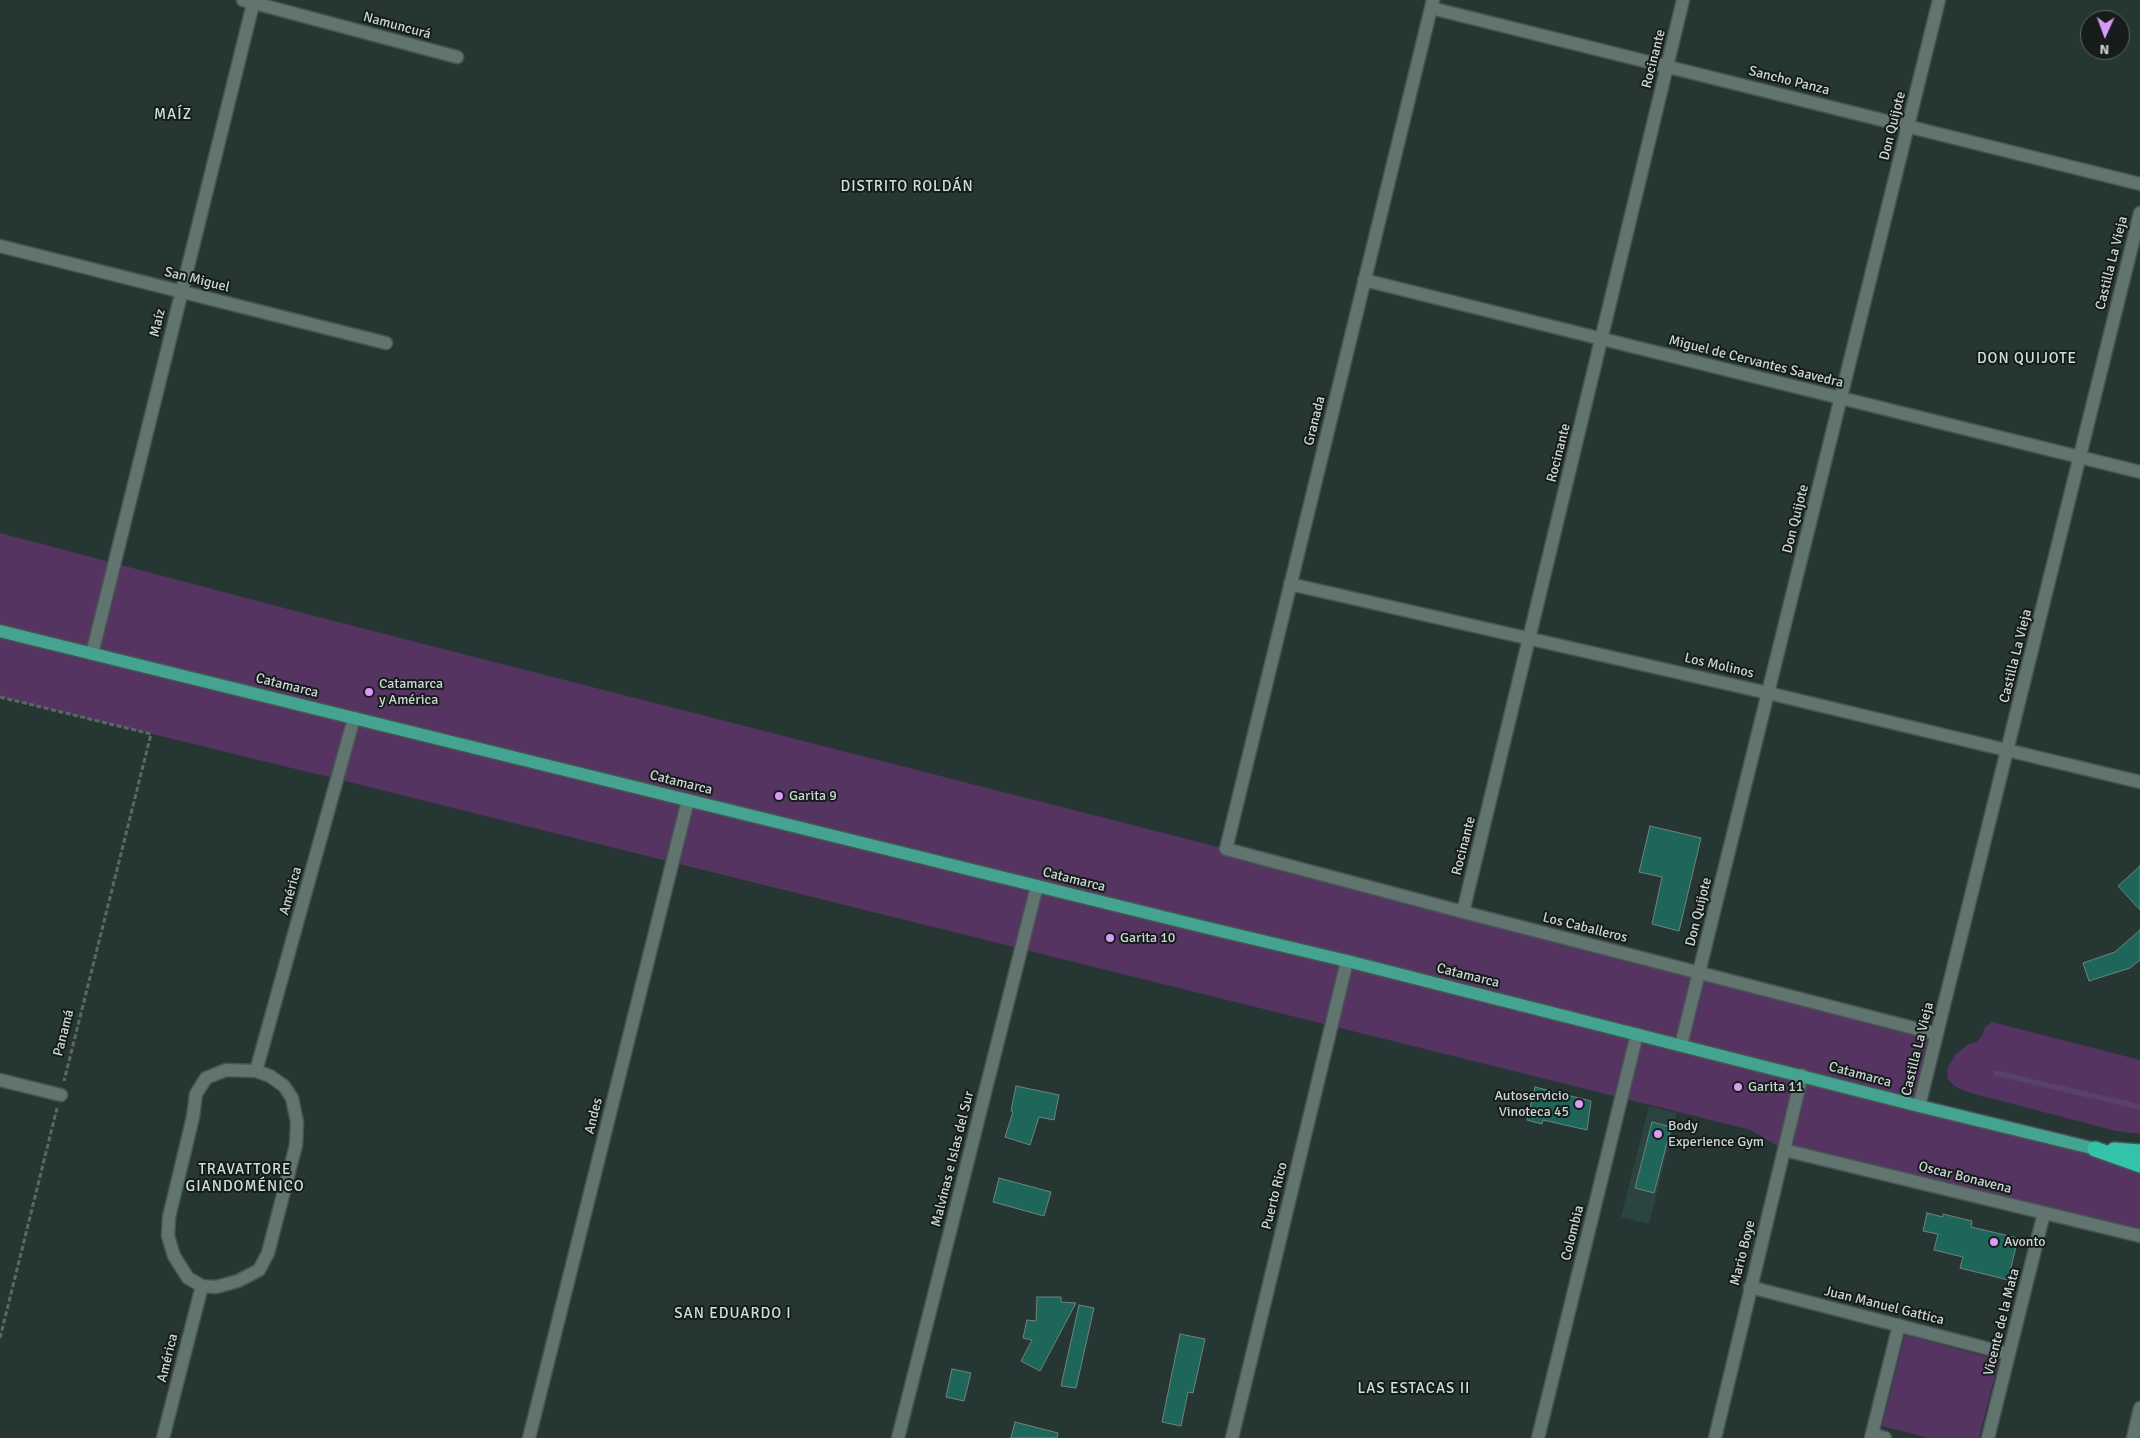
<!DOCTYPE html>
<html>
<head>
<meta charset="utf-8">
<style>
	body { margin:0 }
	#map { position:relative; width:2140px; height:1438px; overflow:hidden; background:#263733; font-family:Signika,sans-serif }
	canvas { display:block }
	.north { position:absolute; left:2080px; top:10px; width:50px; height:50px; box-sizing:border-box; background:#151c1b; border:1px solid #5e6664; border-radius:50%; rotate:182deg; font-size:14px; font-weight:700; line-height:20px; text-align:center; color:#cbd5d2 }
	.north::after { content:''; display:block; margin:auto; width:18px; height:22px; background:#da9af6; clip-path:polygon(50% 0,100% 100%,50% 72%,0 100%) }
</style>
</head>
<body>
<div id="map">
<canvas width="2140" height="1438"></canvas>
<div class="north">N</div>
</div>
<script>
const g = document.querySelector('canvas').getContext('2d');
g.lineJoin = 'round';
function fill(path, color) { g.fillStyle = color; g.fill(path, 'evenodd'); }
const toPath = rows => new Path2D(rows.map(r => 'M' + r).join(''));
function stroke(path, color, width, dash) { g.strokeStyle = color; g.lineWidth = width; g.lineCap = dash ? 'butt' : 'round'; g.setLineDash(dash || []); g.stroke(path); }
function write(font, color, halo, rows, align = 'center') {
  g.font = font + ' Signika,sans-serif'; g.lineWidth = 4; g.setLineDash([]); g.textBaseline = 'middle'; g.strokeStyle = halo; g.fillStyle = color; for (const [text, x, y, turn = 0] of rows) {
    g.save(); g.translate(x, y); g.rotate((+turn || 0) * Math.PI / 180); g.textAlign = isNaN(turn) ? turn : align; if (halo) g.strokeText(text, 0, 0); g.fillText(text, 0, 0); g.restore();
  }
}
const built = toPath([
	[1649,1106,1677,1113,1649,1224,1621,1217]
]);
const green = toPath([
	[0,533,318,617,1226,849,1937,1034,1919,1106,2140,1165,2140,1236,1784,1150,1751,1130,337,779,0,697],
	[1992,1022,2140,1060,2140,1134,2116,1131,1971,1093,1954,1086,1948,1079,1947,1069,1956,1054,1969,1044,1976,1042,1982,1036,1985,1027],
	[1905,1335,1999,1360,1979,1438,1929,1438,1882,1426]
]);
const stream = toPath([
	[1996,1073,2140,1107]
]);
const building = toPath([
	[1650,826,1701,838,1679,931,1652,924,1662,877,1639,872,1650,826],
	[2140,866,2140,910,2118,886,2140,866],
	[2140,930,2140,960,2130,968,2089,981,2083,963,2115,952,2140,930],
	[1016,1086,1059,1095,1054,1120,1039,1117,1030,1145,1005,1137,1013,1112,1011,1111,1016,1086],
	[1535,1087,1591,1101,1587,1130,1543,1120,1542,1124,1527,1120,1535,1087],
	[1652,1122,1671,1127,1654,1193,1635,1188,1652,1122],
	[999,1178,1051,1192,1044,1216,993,1202,999,1178],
	[1927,1213,1943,1217,1943,1214,1972,1221,1971,1227,2018,1238,2008,1280,1960,1268,1963,1257,1934,1250,1938,1234,1923,1231,1927,1213],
	[1037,1297,1061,1297,1061,1302,1076,1303,1040,1371,1021,1361,1032,1340,1023,1338,1027,1320,1036,1321,1037,1297],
	[1079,1305,1094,1308,1076,1388,1061,1386,1079,1305],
	[1180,1334,1205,1339,1193,1393,1188,1392,1181,1426,1162,1422,1180,1334],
	[952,1369,971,1373,964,1401,946,1397,952,1369],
	[1015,1422,1058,1433,1057,1438,1011,1438,1015,1422]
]);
const path = toPath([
	[0,697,151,734,64,1081],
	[0,1338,57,1108]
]);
const minor = toPath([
	[243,0,457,57],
	[1433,0,1226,849,1463,912,1937,1034],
	[1431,8,2140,184],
	[0,246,386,343],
	[1364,280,2140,472],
	[1290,584,1768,693,2140,782],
	[92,654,254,0],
	[1463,912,1683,0],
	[1681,1045,1939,0],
	[226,1070,256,1071,270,1076,284,1086,292,1098,297,1122,296,1145,268,1253,259,1270,238,1281,216,1287,202,1286,188,1278,174,1256,168,1236,169,1217,193,1117,196,1094,206,1078,226,1070],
	[256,1071,354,718],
	[0,1080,61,1095],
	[1919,1106,2140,213],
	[1784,1150,2140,1236],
	[1750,1287,2009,1354],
	[1872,1434,1885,1438],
	[163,1438,202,1286],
	[529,1438,688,800],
	[898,1438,1037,886],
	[1232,1438,1347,961],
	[1538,1438,1637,1034],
	[1715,1438,1802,1075],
	[1871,1438,1899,1325],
	[1988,1438,2044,1213],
	[2133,1438,2140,1408]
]);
const major = toPath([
	[0,631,1212,929,1347,961,1919,1106,2104,1151]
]);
const highway = toPath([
	[2095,1149,2140,1165],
	[2114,1150,2140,1152]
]);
const markers = [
	[369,692,5,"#da9af6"],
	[779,796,5,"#da9af6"],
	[1110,938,5,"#da9af6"],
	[1738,1087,5,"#da9af6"],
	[1579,1104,5,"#da9af6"],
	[1658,1134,5,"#da9af6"],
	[1994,1242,5,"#da9af6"]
];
const streetNames = [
	["Namuncurá",397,26,15],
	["Rocinante",1654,59,-76],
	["Sancho Panza",1789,81,14],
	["Don Quijote",1893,126,-76],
	["Castilla La Vieja",2112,263,-76],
	["San Miguel",197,280,14],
	["Maíz",158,323,-76],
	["Miguel de Cervantes Saavedra",1756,362,14],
	["Granada",1315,421,-76],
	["Rocinante",1559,453,-76],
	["Don Quijote",1796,519,-76],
	["Castilla La Vieja",2016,656,-76],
	["Los Molinos",1719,666,13],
	["Catamarca",287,686,14],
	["Catamarca",681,783,14],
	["Rocinante",1464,846,-76],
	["Catamarca",1074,880,14],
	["América",291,891,-74],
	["Don Quijote",1699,912,-76],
	["Los Caballeros",1585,928,14],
	["Catamarca",1468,976,14],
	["Panamá",64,1033,-76],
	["Castilla La Vieja",1918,1049,-76],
	["Catamarca",1860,1075,15],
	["Andes",594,1116,-76],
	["Malvinas e Islas del Sur",953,1159,-76],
	["Oscar Bonavena",1965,1178,14],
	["Puerto Rico",1275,1196,-76],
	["Colombia",1573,1233,-76],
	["Mario Boye",1743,1253,-76],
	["Juan Manuel Gattica",1884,1306,14],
	["Vicente de la Mata",2002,1322,-76],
	["América",168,1358,-76]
];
const poiNames = [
	["Catamarca",379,684],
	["y América",379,700],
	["Garita 9",789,796],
	["Garita 10",1120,938],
	["Garita 11",1748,1087],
	["Autoservicio",1569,1096,"right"],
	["Vinoteca 45",1569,1112,"right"],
	["Body",1668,1126],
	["Experience Gym",1668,1142],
	["Avonto",2004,1242]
];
const neighbourhoodNames = [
	["MAÍZ",173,115],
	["DISTRITO ROLDÁN",907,187],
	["DON QUIJOTE",2027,359],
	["TRAVATTORE",245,1170],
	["GIANDOMÉNICO",245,1187],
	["SAN EDUARDO I",733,1314],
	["LAS ESTACAS II",1414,1389]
];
fill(built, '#2c443f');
fill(green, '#553462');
stroke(stream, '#5a4166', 5.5);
fill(building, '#1d6659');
stroke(building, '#70837e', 1);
stroke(minor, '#475552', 15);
stroke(major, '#475552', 15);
stroke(highway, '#475552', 18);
stroke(path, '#596865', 3, [5, 2.5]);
stroke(minor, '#61746f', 12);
stroke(major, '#45a392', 12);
stroke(highway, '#33c2aa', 15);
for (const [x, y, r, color] of markers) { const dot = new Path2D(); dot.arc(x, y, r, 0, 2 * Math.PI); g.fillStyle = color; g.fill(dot); stroke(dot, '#151c1b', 2); }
write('14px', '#cbd5d2', '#151c1b', streetNames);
write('14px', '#cbd5d2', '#151c1b', poiNames, 'left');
g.letterSpacing = '1px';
write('15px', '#cde1dc', '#151c1b', neighbourhoodNames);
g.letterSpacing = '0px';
</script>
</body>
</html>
